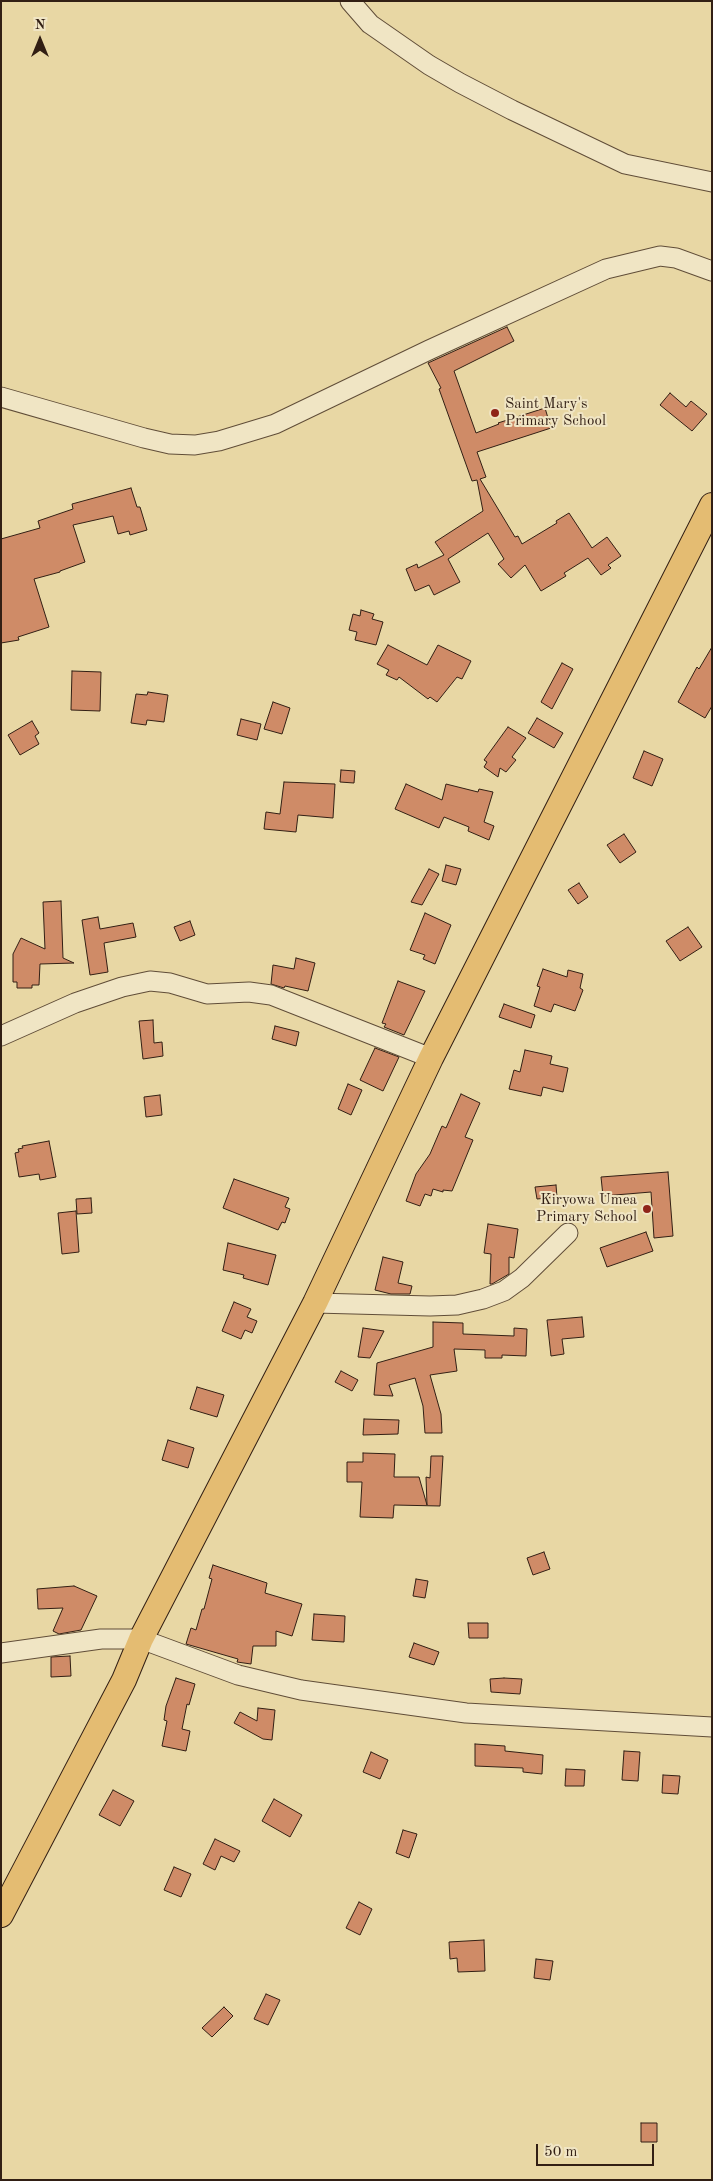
<!DOCTYPE html>
<html>
<head>
<meta charset="utf-8">
<style>
	body { margin:0 }
	#map { position:relative; width:713px; height:2181px; overflow:hidden; background:#e8d7a4; font-family:"Old Standard TT",serif }
	canvas { display:block }
	.frame { position:absolute; inset:0; border:2px solid #321f14; pointer-events:none }
	.north { position:absolute; left:15px; top:15px; width:50px; height:50px; -webkit-text-stroke:4px #f0e5c4; paint-order:stroke; rotate:0deg; font-size:14px; font-weight:700; line-height:20px; text-align:center; color:#321f14 }
	.north::after { content:''; display:block; margin:auto; width:18px; height:22px; background:#321f14; clip-path:polygon(50% 0,100% 100%,50% 72%,0 100%) }
	.scale { position:absolute; left:536px; top:2144px; width:118px; height:22px; box-sizing:border-box; border:2px solid #321f14; border-top:0; padding-left:6px; font-size:15px; line-height:18px; white-space:nowrap; color:#321f14; -webkit-text-stroke:4px #f0e5c4; paint-order:stroke }
</style>
</head>
<body>
<div id="map">
<canvas width="713" height="2181"></canvas>
<div class="frame"></div>
<div class="north">N</div>
<div class="scale">50 m</div>
</div>
<script>
const g = document.querySelector('canvas').getContext('2d');
g.lineJoin = 'round';
function fill(path, color) { g.fillStyle = color; g.fill(path, 'evenodd'); }
const toPath = rows => new Path2D(rows.map(r => 'M' + r).join(''));
function stroke(path, color, width, dash) { g.strokeStyle = color; g.lineWidth = width; g.lineCap = dash ? 'butt' : 'round'; g.setLineDash(dash || []); g.stroke(path); }
function write(font, color, halo, rows, align = 'center') {
  g.font = font + ' "Old Standard TT",serif'; g.lineWidth = 4; g.setLineDash([]); g.textBaseline = 'middle'; g.strokeStyle = halo; g.fillStyle = color; for (const [text, x, y, turn = 0] of rows) {
    g.save(); g.translate(x, y); g.rotate((+turn || 0) * Math.PI / 180); g.textAlign = isNaN(turn) ? turn : align; if (halo) g.strokeText(text, 0, 0); g.fillText(text, 0, 0); g.restore();
  }
}
const building = toPath([
	[507,327,514,341,454,371,476,433,499,424,498,423,545,408,551,428,477,452,486,477,480,479,515,537,518,536,522,544,557,523,556,521,569,513,592,548,607,537,621,556,608,565,611,568,601,575,588,558,564,573,566,576,541,591,525,565,511,578,498,564,504,559,488,533,448,559,460,582,434,595,429,585,415,591,406,569,417,564,418,568,444,555,435,542,483,511,477,480,472,481,439,389,441,388,428,363,507,327],
	[670,393,686,407,691,401,707,414,692,431,660,405,670,393],
	[131,488,137,507,140,507,147,530,130,535,129,531,118,534,113,516,73,525,85,562,60,571,60,572,34,579,49,627,18,637,19,640,1,643,1,539,40,528,38,521,73,509,72,504,131,488],
	[361,610,374,614,372,619,383,622,376,645,355,640,357,632,349,630,353,614,360,616,361,610],
	[388,645,427,665,438,645,471,661,462,679,457,677,437,702,430,697,428,699,399,677,397,680,386,675,389,670,377,664,388,645],
	[712,647,712,706,705,718,678,702,697,667,699,669,712,647],
	[562,663,573,669,552,709,541,702,562,663],
	[72,671,101,672,100,711,71,710,72,671],
	[148,692,168,695,164,722,147,720,146,725,131,723,136,694,147,695,148,692],
	[273,702,290,708,282,734,264,729,273,702],
	[537,718,563,733,554,748,528,733,537,718],
	[241,719,261,724,257,740,237,735,241,719],
	[32,721,39,733,35,736,39,744,20,755,8,735,32,721],
	[508,727,526,738,512,757,516,760,506,772,500,768,498,777,484,767,487,762,484,760,508,727],
	[644,751,663,759,652,786,633,778,644,751],
	[341,770,355,771,354,783,340,782,341,770],
	[284,782,335,784,333,818,298,815,296,832,264,829,266,812,280,814,284,782],
	[406,784,442,800,446,784,478,792,479,789,493,792,484,822,494,826,489,840,468,831,469,827,444,817,439,828,395,809,406,784],
	[624,834,636,852,620,863,607,845,624,834],
	[446,865,461,869,456,885,442,881,446,865],
	[429,869,439,874,422,905,411,902,429,869],
	[579,883,588,897,578,904,568,890,579,883],
	[61,901,63,958,74,963,40,964,39,985,32,985,32,988,17,988,17,982,13,982,13,954,21,938,45,949,43,902,61,901],
	[425,913,451,925,435,964,423,959,425,955,410,950,425,913],
	[98,917,100,929,133,923,136,937,104,943,108,972,90,975,82,920,98,917],
	[190,921,195,935,180,941,174,927,190,921],
	[688,927,702,947,680,961,666,941,688,927],
	[296,958,315,963,308,991,285,986,284,988,271,984,273,965,294,969,296,958],
	[543,969,567,977,568,970,583,974,580,988,583,990,575,1011,554,1004,551,1012,534,1006,540,987,537,986,543,969],
	[398,981,425,991,404,1035,384,1027,386,1024,382,1023,398,981],
	[504,1004,535,1015,531,1028,499,1017,504,1004],
	[153,1020,154,1043,162,1042,163,1056,143,1059,139,1021,153,1020],
	[275,1026,299,1032,296,1046,272,1039,275,1026],
	[375,1048,399,1057,383,1091,360,1080,375,1048],
	[525,1050,552,1056,550,1064,568,1068,563,1092,543,1087,541,1096,509,1089,514,1070,520,1072,525,1050],
	[348,1084,362,1090,351,1115,338,1109,348,1084],
	[461,1094,480,1103,465,1137,473,1140,452,1191,443,1190,443,1192,433,1189,431,1196,425,1194,420,1206,406,1201,416,1174,430,1154,442,1126,446,1128,461,1094],
	[160,1095,162,1115,146,1117,144,1097,160,1095],
	[49,1141,56,1177,40,1180,39,1174,19,1177,15,1153,19,1152,18,1149,23,1148,22,1146,49,1141],
	[668,1172,673,1236,654,1238,651,1192,603,1196,601,1177,668,1172],
	[234,1179,289,1198,285,1207,290,1209,285,1223,282,1222,278,1230,223,1208,234,1179],
	[556,1185,557,1197,537,1199,535,1187,556,1185],
	[91,1198,92,1213,77,1214,76,1199,91,1198],
	[76,1211,79,1252,62,1254,58,1213,76,1211],
	[488,1224,518,1229,514,1258,509,1257,509,1274,492,1284,490,1284,491,1254,484,1253,488,1224],
	[646,1232,653,1251,607,1267,600,1248,646,1232],
	[228,1243,276,1255,268,1285,243,1278,244,1275,223,1270,228,1243],
	[383,1257,403,1262,398,1283,412,1286,410,1294,391,1294,375,1290,383,1257],
	[234,1302,251,1309,247,1317,257,1321,252,1333,245,1330,241,1339,222,1331,234,1302],
	[582,1317,584,1337,562,1339,564,1354,551,1356,547,1320,582,1317],
	[433,1322,463,1323,463,1334,514,1336,514,1328,527,1329,526,1356,502,1355,502,1358,485,1358,485,1350,454,1349,457,1371,430,1375,441,1414,442,1433,425,1433,423,1406,415,1378,389,1385,393,1396,374,1395,377,1363,433,1347,433,1322],
	[363,1328,384,1331,370,1358,358,1357,363,1328],
	[341,1371,358,1380,352,1391,335,1382,341,1371],
	[197,1387,224,1395,217,1417,190,1409,197,1387],
	[364,1419,399,1420,398,1434,363,1435,364,1419],
	[168,1440,194,1448,188,1468,162,1460,168,1440],
	[363,1453,395,1454,394,1477,419,1477,427,1505,426,1477,430,1478,431,1456,443,1456,440,1506,394,1505,393,1518,360,1517,362,1482,347,1482,347,1462,363,1462,363,1453],
	[544,1552,550,1569,533,1575,527,1558,544,1552],
	[213,1565,267,1583,265,1593,302,1604,292,1636,276,1631,276,1646,253,1646,251,1664,237,1662,238,1659,186,1644,191,1628,196,1630,202,1609,204,1609,212,1579,209,1578,213,1565],
	[416,1579,428,1581,425,1598,413,1596,416,1579],
	[74,1586,97,1596,81,1630,59,1634,53,1631,63,1608,38,1609,37,1589,74,1586],
	[314,1614,345,1616,344,1642,312,1640,314,1614],
	[468,1623,488,1623,488,1638,469,1638,468,1623],
	[414,1643,439,1652,434,1665,409,1657,414,1643],
	[70,1656,71,1676,51,1677,51,1657,70,1656],
	[176,1678,195,1684,189,1705,187,1704,182,1729,190,1731,186,1751,162,1746,167,1721,164,1720,166,1706,176,1678],
	[504,1678,522,1679,520,1694,491,1692,490,1679,504,1678],
	[258,1708,275,1710,272,1740,263,1739,234,1723,240,1712,257,1721,258,1708],
	[475,1744,505,1746,505,1751,543,1755,542,1774,523,1772,523,1768,475,1766,475,1744],
	[624,1751,640,1752,638,1781,622,1780,624,1751],
	[371,1752,388,1760,380,1779,363,1772,371,1752],
	[566,1769,585,1770,584,1786,565,1786,566,1769],
	[663,1775,680,1776,678,1794,662,1793,663,1775],
	[113,1790,134,1801,120,1826,99,1815,113,1790],
	[274,1799,302,1815,290,1837,262,1821,274,1799],
	[403,1830,417,1834,409,1858,396,1853,403,1830],
	[215,1839,240,1851,234,1862,221,1856,215,1870,203,1864,215,1839],
	[174,1867,191,1874,181,1897,164,1890,174,1867],
	[359,1902,372,1909,360,1935,346,1928,359,1902],
	[484,1940,485,1971,458,1972,457,1958,450,1959,449,1942,484,1940],
	[536,1959,553,1961,550,1980,534,1978,536,1959],
	[266,1994,280,2000,268,2025,254,2019,266,1994],
	[224,2007,233,2016,212,2037,202,2028,224,2007],
	[641,2123,657,2123,657,2142,641,2142,641,2123]
]);
const minor = toPath([
	[350,1,370,24,429,65,460,83,512,110,625,164,712,182],
	[1,397,144,438,170,444,195,445,219,441,275,424,429,350,606,269,660,256,676,258,712,271],
	[1,1036,75,1003,122,987,150,981,170,983,207,994,249,992,271,995,431,1058],
	[315,1303,430,1306,457,1305,483,1299,504,1291,522,1278,568,1233],
	[1,1653,101,1639,141,1639,238,1675,301,1690,466,1713,712,1727]
]);
const major = toPath([
	[1,1915,124,1680,141,1639,315,1303,431,1058,712,505]
]);
const markers = [
	[495,413,5,"#8f2418"],
	[647,1209,5,"#8f2418"]
];
const poiNames = [
	["Saint Mary's",505,404],
	["Primary School",505,421],
	["Kiryowa Umea",637,1200,"right"],
	["Primary School",637,1217,"right"]
];
fill(building, '#cf8b67');
stroke(building, '#321f14', 1);
stroke(minor, '#604d38', 21);
stroke(major, '#321f14', 26);
stroke(minor, '#f0e5c4', 19);
stroke(major, '#e4bc72', 24);
for (const [x, y, r, color] of markers) { const dot = new Path2D(); dot.arc(x, y, r, 0, 2 * Math.PI); g.fillStyle = color; g.fill(dot); stroke(dot, '#f0e5c4', 2); }
write('15px', '#321f14', '#f0e5c4', poiNames, 'left');
</script>
</body>
</html>
